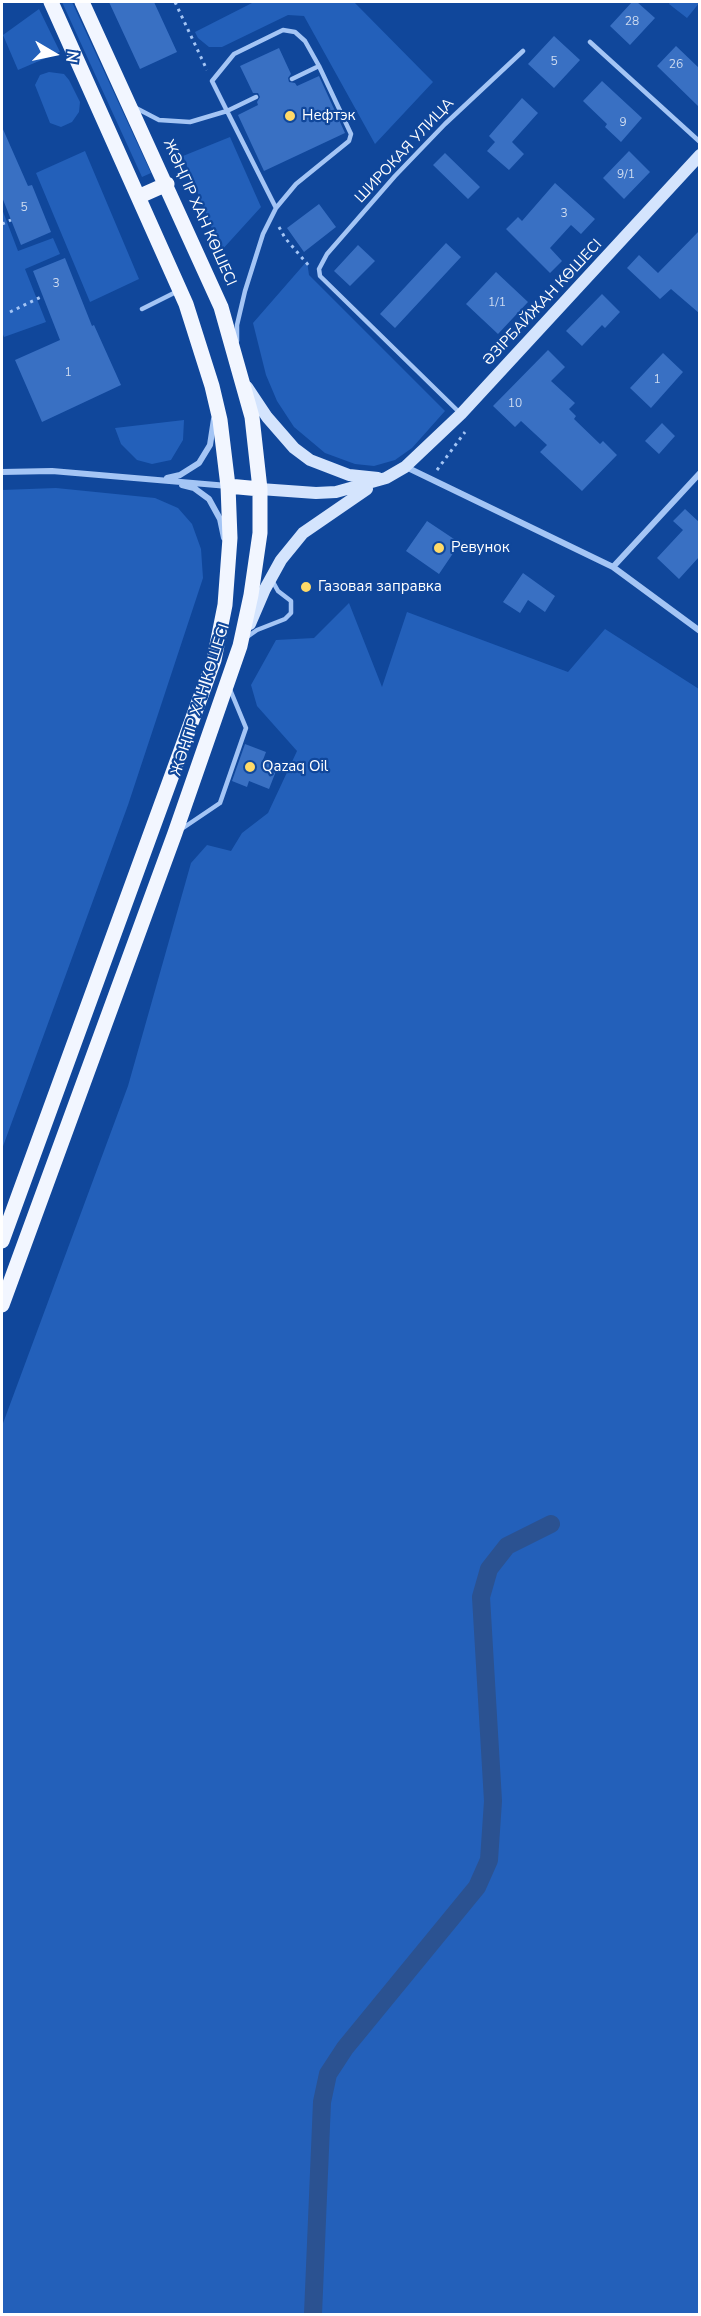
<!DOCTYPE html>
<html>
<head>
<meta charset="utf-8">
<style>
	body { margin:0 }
	#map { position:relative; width:701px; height:2316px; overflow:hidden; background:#10479b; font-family:"Nunito Sans",sans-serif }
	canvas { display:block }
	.frame { position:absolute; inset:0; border:3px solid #fff; pointer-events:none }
	.north { position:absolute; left:24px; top:24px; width:60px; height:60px; -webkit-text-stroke:4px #10479b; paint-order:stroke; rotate:99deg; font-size:16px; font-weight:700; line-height:24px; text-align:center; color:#fff }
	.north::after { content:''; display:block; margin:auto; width:21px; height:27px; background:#fff; clip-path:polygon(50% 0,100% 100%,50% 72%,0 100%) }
</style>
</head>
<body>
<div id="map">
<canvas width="701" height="2316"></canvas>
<div class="frame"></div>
<div class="north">N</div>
</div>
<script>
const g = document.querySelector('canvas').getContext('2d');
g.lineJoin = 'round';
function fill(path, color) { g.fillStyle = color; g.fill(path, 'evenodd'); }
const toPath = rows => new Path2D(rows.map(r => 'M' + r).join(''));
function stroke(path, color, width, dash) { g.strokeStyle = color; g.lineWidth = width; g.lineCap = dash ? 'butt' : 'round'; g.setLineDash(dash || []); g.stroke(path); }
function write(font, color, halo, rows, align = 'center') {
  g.font = font + ' "Nunito Sans",sans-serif'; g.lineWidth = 4.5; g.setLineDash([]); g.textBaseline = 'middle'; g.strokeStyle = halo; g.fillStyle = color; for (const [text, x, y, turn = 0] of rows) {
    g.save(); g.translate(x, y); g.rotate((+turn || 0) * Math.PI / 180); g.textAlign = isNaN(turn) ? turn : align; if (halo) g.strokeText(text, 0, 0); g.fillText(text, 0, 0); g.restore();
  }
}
const green = toPath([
	[62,2,72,2,151,173,142,177],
	[254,2,354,2,433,82,375,144,304,16,288,15,222,47,209,47,198,38,195,32],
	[670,2,700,2,687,18,669,4],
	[39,9,60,52,18,70,3,35],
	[49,72,64,74,69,80,80,102,79,112,72,122,61,127,50,123,35,85,40,75],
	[230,137,261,207,221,251,183,156],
	[85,151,139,279,90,302,36,173],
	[2,209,18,251,53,238,60,254,25,269,46,322,4,337,2,332],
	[307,261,309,275,445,411,412,448,395,460,374,466,355,464,325,453,294,427,277,401,266,375,253,323],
	[184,420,183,440,171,460,152,464,137,460,121,444,115,428],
	[56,488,155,498,178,508,192,524,201,549,203,578,128,805,2,1149,2,490],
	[349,603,382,687,407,612,568,672,605,629,699,689,699,2314,2,2314,2,1426,128,1086,191,863,207,845,231,851,242,833,268,813,297,751,257,706,251,685,276,640,314,638]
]);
const canal = toPath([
	[313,2314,322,2102,328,2074,345,2048,477,1887,489,1860,493,1801,481,1597,489,1569,507,1546,551,1524]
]);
const building = toPath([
	[109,2,154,2,177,52,140,69],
	[632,2,637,2,655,18,630,45,610,26],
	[554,36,580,60,554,88,528,64],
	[676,46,699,68,699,107,657,66],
	[279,48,291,74,288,78,289,82,295,83,297,86,319,76,345,133,264,171,238,115,258,105,257,102,260,97,258,93,253,93,240,66],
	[602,81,642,118,621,142,605,127,607,124,583,101],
	[522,98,538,113,512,142,524,154,509,170,487,151,495,142,489,136],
	[2,127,28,186,32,185,51,232,21,245,2,197],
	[629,151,650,172,624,199,603,178],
	[445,153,480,187,468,199,433,165],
	[555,183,595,219,581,234,571,225,550,248,562,261,550,273,506,229,518,217,522,221],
	[319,204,336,227,304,252,287,228],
	[699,231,699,313,671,289,660,299,627,268,639,255,658,273],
	[446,243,461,257,395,328,380,314],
	[358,245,375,261,350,286,334,271],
	[65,258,92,326,94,325,121,385,42,422,15,360,60,340,33,271],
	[496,272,528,302,498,334,466,304],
	[602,294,620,312,605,328,602,325,582,346,566,331],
	[548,350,565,367,551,381,575,403,569,409,576,416,574,419,600,444,603,441,617,455,582,491,540,452,547,445,521,421,515,427,493,406],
	[663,353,683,372,651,408,630,388],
	[662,423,675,436,659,454,645,441],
	[685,509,699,522,699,557,679,579,657,558,683,530,673,521],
	[427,521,460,543,439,574,406,551],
	[523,573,555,596,545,612,528,600,520,613,503,602],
	[245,744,266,752,263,760,278,766,269,789,249,781,247,787,232,781]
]);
const path = toPath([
	[175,2,207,70],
	[2,224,11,220],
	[279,227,285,238,310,267],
	[10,312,43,296],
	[437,470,465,432]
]);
const lane = toPath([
	[590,42,700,142],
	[292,79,319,66],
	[256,97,227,111,212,81,234,54,283,30,295,32,305,41,319,66,351,134,349,141,296,184,276,208],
	[136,108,159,120,190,122,227,111,276,208,263,234,245,291,237,325,237,341],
	[142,309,178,291],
	[461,414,320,276,319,269,327,254,395,176,445,124,523,51],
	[247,637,257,630,285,619,291,613,291,601,278,591,273,582],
	[183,828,220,803,246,728,229,687]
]);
const street = toPath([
	[406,467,613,567,700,631],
	[2,472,52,471,228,486],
	[167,478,180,475,199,463,210,445,214,419],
	[182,485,194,488,209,499,220,519,224,538],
	[613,567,700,473]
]);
const secondary = toPath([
	[247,387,267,417,294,448,310,460,349,475,378,478],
	[260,489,316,493,336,492,386,478,405,467,461,414,700,155],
	[250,624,265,589,281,560,303,533,367,489]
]);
const primary = toPath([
	[140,196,167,184],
	[228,486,260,489],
	[2,1241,214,660,225,605,230,538,228,486,220,420,212,386,186,304,51,2],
	[2,1305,175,833,240,646,251,595,260,533,260,489,252,417,221,307,82,2]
]);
const markers = [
	[290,116,6,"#ffda68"],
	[439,548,6,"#ffda68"],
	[306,587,6,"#ffda68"],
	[250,767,6,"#ffda68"]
];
const numberNames = [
	["28",632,22],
	["5",554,62],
	["26",676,65],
	["9",623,123],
	["9/1",626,175],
	["5",24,208],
	["3",564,214],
	["3",56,284],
	["1/1",497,303],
	["1",68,373],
	["1",657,380],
	["10",515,404]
];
const poiNames = [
	["Нефтэк",302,116],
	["Ревунок",451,548],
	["Газовая заправка",318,587],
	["Qazaq Oil",262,767]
];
const streetNames = [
	["ШИРОКАЯ УЛИЦА",405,151,-47],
	["ЖӘҢГІР ХАН КӨШЕСІ",199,213,66],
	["ӘЗІРБАЙЖАН КӨШЕСІ",543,303,-47],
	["ЖӘҢГІР ХАН КӨШЕСІ",201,700,-72]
];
fill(green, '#2360ba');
stroke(canal, '#2b5291', 18);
fill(building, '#3970c3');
stroke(path, '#a4c5f5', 3, [3, 4.5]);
stroke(lane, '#a4c5f5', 4.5);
stroke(street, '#a4c5f5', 6);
stroke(secondary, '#d4e4fd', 12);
stroke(primary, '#f2f6ff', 15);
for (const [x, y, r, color] of markers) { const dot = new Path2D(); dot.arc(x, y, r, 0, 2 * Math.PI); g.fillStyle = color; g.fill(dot); stroke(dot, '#10479b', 2); }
write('12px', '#cedbf0', null, numberNames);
write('15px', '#fff', '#10479b', poiNames, 'left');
write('15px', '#fff', '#10479b', streetNames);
</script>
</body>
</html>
